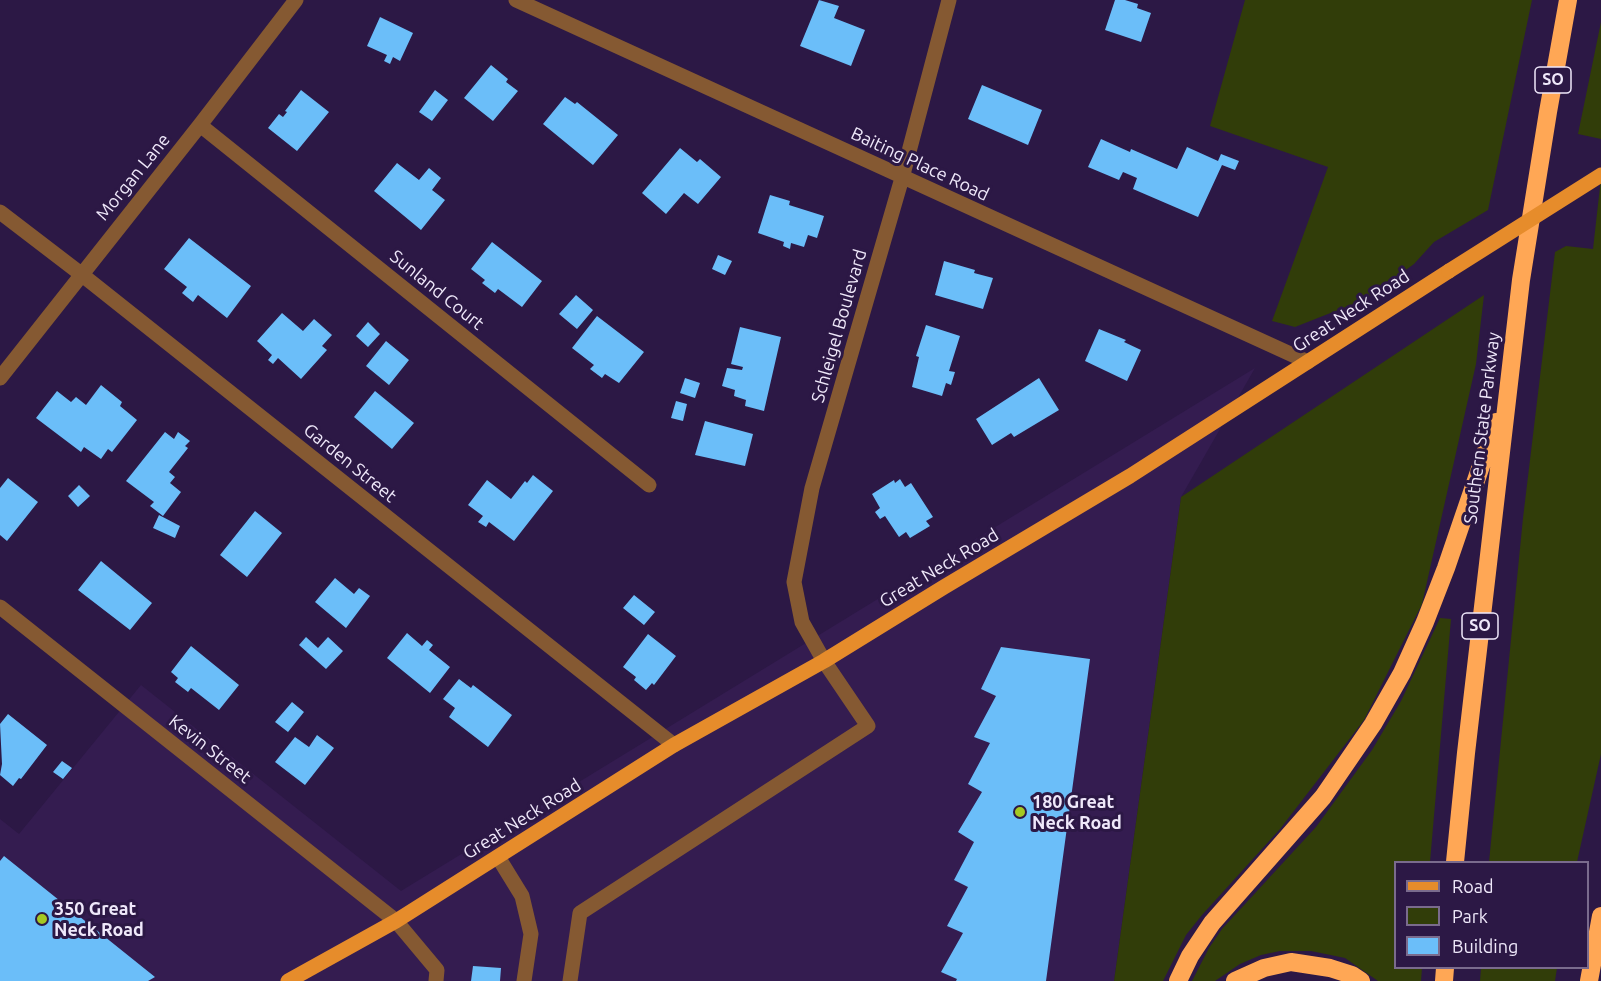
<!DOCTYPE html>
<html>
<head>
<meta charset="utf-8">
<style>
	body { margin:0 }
	#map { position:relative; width:1601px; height:981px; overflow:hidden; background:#2c1845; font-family:Ubuntu,sans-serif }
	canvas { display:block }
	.legend { position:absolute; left:1394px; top:861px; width:195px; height:108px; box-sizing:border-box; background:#2c1845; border:2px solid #7a6b8d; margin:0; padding:8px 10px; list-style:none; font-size:18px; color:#efe8fa }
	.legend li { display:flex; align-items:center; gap:12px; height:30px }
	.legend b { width:30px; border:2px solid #7a6b8d }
</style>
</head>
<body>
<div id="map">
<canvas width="1601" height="981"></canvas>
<ul class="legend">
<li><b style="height:8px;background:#e68c2b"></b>Road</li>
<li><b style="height:16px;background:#313d09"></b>Park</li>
<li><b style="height:16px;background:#6bbef9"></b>Building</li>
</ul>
</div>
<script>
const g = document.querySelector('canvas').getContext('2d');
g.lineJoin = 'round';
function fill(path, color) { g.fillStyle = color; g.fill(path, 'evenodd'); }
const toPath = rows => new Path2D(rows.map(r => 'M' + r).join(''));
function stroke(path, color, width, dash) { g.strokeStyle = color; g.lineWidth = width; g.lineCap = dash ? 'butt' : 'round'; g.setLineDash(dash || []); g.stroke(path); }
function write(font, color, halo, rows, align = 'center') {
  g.font = font + ' Ubuntu,sans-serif'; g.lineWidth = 6; g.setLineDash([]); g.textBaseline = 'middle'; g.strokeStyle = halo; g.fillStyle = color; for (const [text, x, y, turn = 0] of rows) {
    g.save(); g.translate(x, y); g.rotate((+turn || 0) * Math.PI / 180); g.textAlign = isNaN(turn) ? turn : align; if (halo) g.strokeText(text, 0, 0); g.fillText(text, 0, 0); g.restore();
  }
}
const built = toPath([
	[1255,368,1181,497,1114,981,0,981,0,819,19,834,141,685,401,891]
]);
const green = toPath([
	[1245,0,1532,0,1488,210,1434,242,1414,264,1366,299,1295,327,1272,321,1328,167,1210,126],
	[1601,22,1601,139,1578,134],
	[1601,178,1601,754,1577,862,1489,862,1523,518,1555,252,1566,246,1593,249],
	[1484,295,1476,364,1422,604,1364,720,1280,829,1202,915,1186,935,1163,981,1114,981,1181,497],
	[1440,618,1451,619,1430,862,1396,862,1396,968,1422,968,1421,981,1378,981,1345,958,1311,951,1280,951,1261,955,1240,964,1215,981,1192,981,1209,948,1222,929,1316,827,1372,750,1401,701],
	[1481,968,1557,968,1555,981,1480,981]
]);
const building = toPath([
	[819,0,839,6,834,18,865,30,851,66,800,46],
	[1115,0,1125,0,1138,4,1137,8,1151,13,1141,42,1105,30],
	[380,17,413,33,400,61,393,57,390,64,384,61,387,55,367,46],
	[491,65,508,79,506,82,518,91,493,121,464,98],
	[982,85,1042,110,1028,145,968,119],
	[301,90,329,112,297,151,268,128,279,114,283,117,287,112,285,111],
	[435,90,448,100,432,121,419,112],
	[565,97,575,104,577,102,618,135,593,165,543,124],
	[1101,139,1130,152,1131,149,1177,169,1187,147,1218,161,1221,154,1239,161,1235,170,1222,165,1198,217,1133,189,1137,178,1123,172,1119,180,1088,167],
	[680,148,697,162,700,159,721,177,698,204,684,193,666,214,642,193],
	[397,163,419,180,429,168,441,178,432,190,445,200,421,230,374,191],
	[770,195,790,201,789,205,824,216,817,238,808,235,804,247,791,243,790,249,783,246,784,242,758,233],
	[189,238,251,286,227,318,198,295,193,302,182,293,187,287,164,269],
	[492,242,542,281,522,307,498,289,495,293,482,283,485,280,471,269],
	[718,255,732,261,725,275,712,269],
	[944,261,975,270,974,273,993,278,983,309,935,295],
	[576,295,593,310,577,329,559,314],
	[282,313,303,331,314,319,332,335,322,346,327,350,301,379,278,358,273,364,268,360,272,355,257,341],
	[597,316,644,352,619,383,605,374,602,378,590,369,594,365,572,348],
	[368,322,380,334,368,347,356,336],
	[926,325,960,336,949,371,955,372,951,385,946,383,942,396,912,387,919,357,916,356],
	[740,327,781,337,764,411,745,406,746,400,734,396,735,390,722,386,727,368,742,370,743,367,731,364],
	[1099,329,1126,340,1124,342,1141,350,1127,381,1085,361],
	[386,341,409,360,389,385,366,366],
	[685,378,700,383,695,398,680,393],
	[1039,378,1059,410,1014,437,1011,433,992,445,976,419],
	[101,385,122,402,120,406,137,420,112,452,108,449,101,459,84,447,81,452,36,418,57,391,71,402,76,397,86,405],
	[375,391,414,423,392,449,354,417],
	[676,401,687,404,683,421,671,418],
	[705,421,753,434,745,466,695,455],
	[165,432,174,439,178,432,190,441,185,446,188,448,169,472,175,477,170,483,181,492,163,516,150,506,154,502,126,481],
	[533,475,553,491,514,541,489,522,486,527,478,522,483,516,468,505,487,480,511,499,525,481,527,483],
	[8,478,38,502,7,541,0,535,0,488],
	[900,479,905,487,911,483,933,517,926,521,930,526,910,538,906,532,899,537,885,516,880,519,875,512,880,508,872,494,894,480,895,483],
	[79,485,90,496,78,507,68,496],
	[255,511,282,533,247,577,220,555],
	[159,515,180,526,175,538,153,528],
	[101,561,152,603,130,630,78,590],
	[335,578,354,594,359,588,370,596,346,628,315,602],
	[634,595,655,612,644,625,623,608],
	[407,633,422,646,427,640,433,645,429,650,450,667,430,693,387,658],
	[648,634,676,656,654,685,652,683,646,690,634,680,636,677,623,667],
	[306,637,318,648,328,637,343,651,326,669,299,645],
	[191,646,239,685,219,710,191,688,188,692,175,682,178,678,171,672],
	[1001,647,1090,659,1046,981,956,981,957,979,941,972,963,933,947,926,968,887,954,880,974,842,958,832,982,792,968,784,990,743,974,737,996,696,981,689],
	[459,679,471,688,473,685,512,715,488,747,449,717,455,708,443,699],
	[292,702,304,712,288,732,275,722],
	[8,714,47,745,21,779,19,778,13,786,0,775,2,764,0,724],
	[317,735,334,748,305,785,275,762,295,737,309,747],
	[62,761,72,768,63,779,53,772],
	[4,856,155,977,148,981,0,981,0,861],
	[473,966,501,968,500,981,471,981]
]);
const minor = toPath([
	[516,0,1308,362],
	[200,125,649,485],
	[0,212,81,274,674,745],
	[0,378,200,125,296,0],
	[0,607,396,921,437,970,436,981],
	[498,857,522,896,531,934,524,981],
	[570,981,580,913,868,726,824,661,802,622,794,582,812,488,902,178,949,0]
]);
const major = toPath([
	[288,981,396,921,674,745,824,661,944,587,1130,476,1449,271]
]);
const highway = toPath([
	[1455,862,1466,753,1521,280,1548,112,1568,0],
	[1178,981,1190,956,1212,923,1323,797,1373,724,1402,673,1425,622,1446,568,1496,422],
	[1235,981,1264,968,1291,962,1330,968,1352,975,1361,981],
	[1444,981,1445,968],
	[1589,981,1601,916]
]);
const majorBridge = toPath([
	[1449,271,1601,175]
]);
const markers = [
	[1020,812,6,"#a5c822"],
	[42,919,6,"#a5c822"]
];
const shields = [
	[1553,80,36],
	[1480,626,36]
];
const shieldNames = [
	["SO",1553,80],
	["SO",1480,626]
];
const streetNames = [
	["Baiting Place Road",920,164,25],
	["Morgan Lane",133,177,-51],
	["Sunland Court",437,290,39],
	["Great Neck Road",1351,311,-33],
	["Schleigel Boulevard",839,326,-74],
	["Southern State Parkway",1482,428,-83],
	["Garden Street",350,463,39],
	["Great Neck Road",939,568,-31],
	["Kevin Street",210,749,38],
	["Great Neck Road",522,819,-32]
];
const poiNames = [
	["180 Great",1032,802],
	["Neck Road",1032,823],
	["350 Great",54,909],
	["Neck Road",54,930]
];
fill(built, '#341c50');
fill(green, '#313d09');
fill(building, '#6bbef9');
stroke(minor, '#855932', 15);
stroke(major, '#e68c2b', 15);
stroke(highway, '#ffa755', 18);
stroke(majorBridge, '#e68c2b', 15);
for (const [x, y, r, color] of markers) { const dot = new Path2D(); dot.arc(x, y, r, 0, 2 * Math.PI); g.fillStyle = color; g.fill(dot); stroke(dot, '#2c1845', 2); }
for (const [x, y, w] of shields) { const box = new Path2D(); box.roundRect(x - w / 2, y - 13, w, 26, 4.5); g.fillStyle = '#2c1845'; g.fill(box); stroke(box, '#efe8fa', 1.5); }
write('bold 16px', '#efe8fa', null, shieldNames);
write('18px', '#efe8fa', '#2c1845', streetNames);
write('bold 18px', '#efe8fa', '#2c1845', poiNames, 'left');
</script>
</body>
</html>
